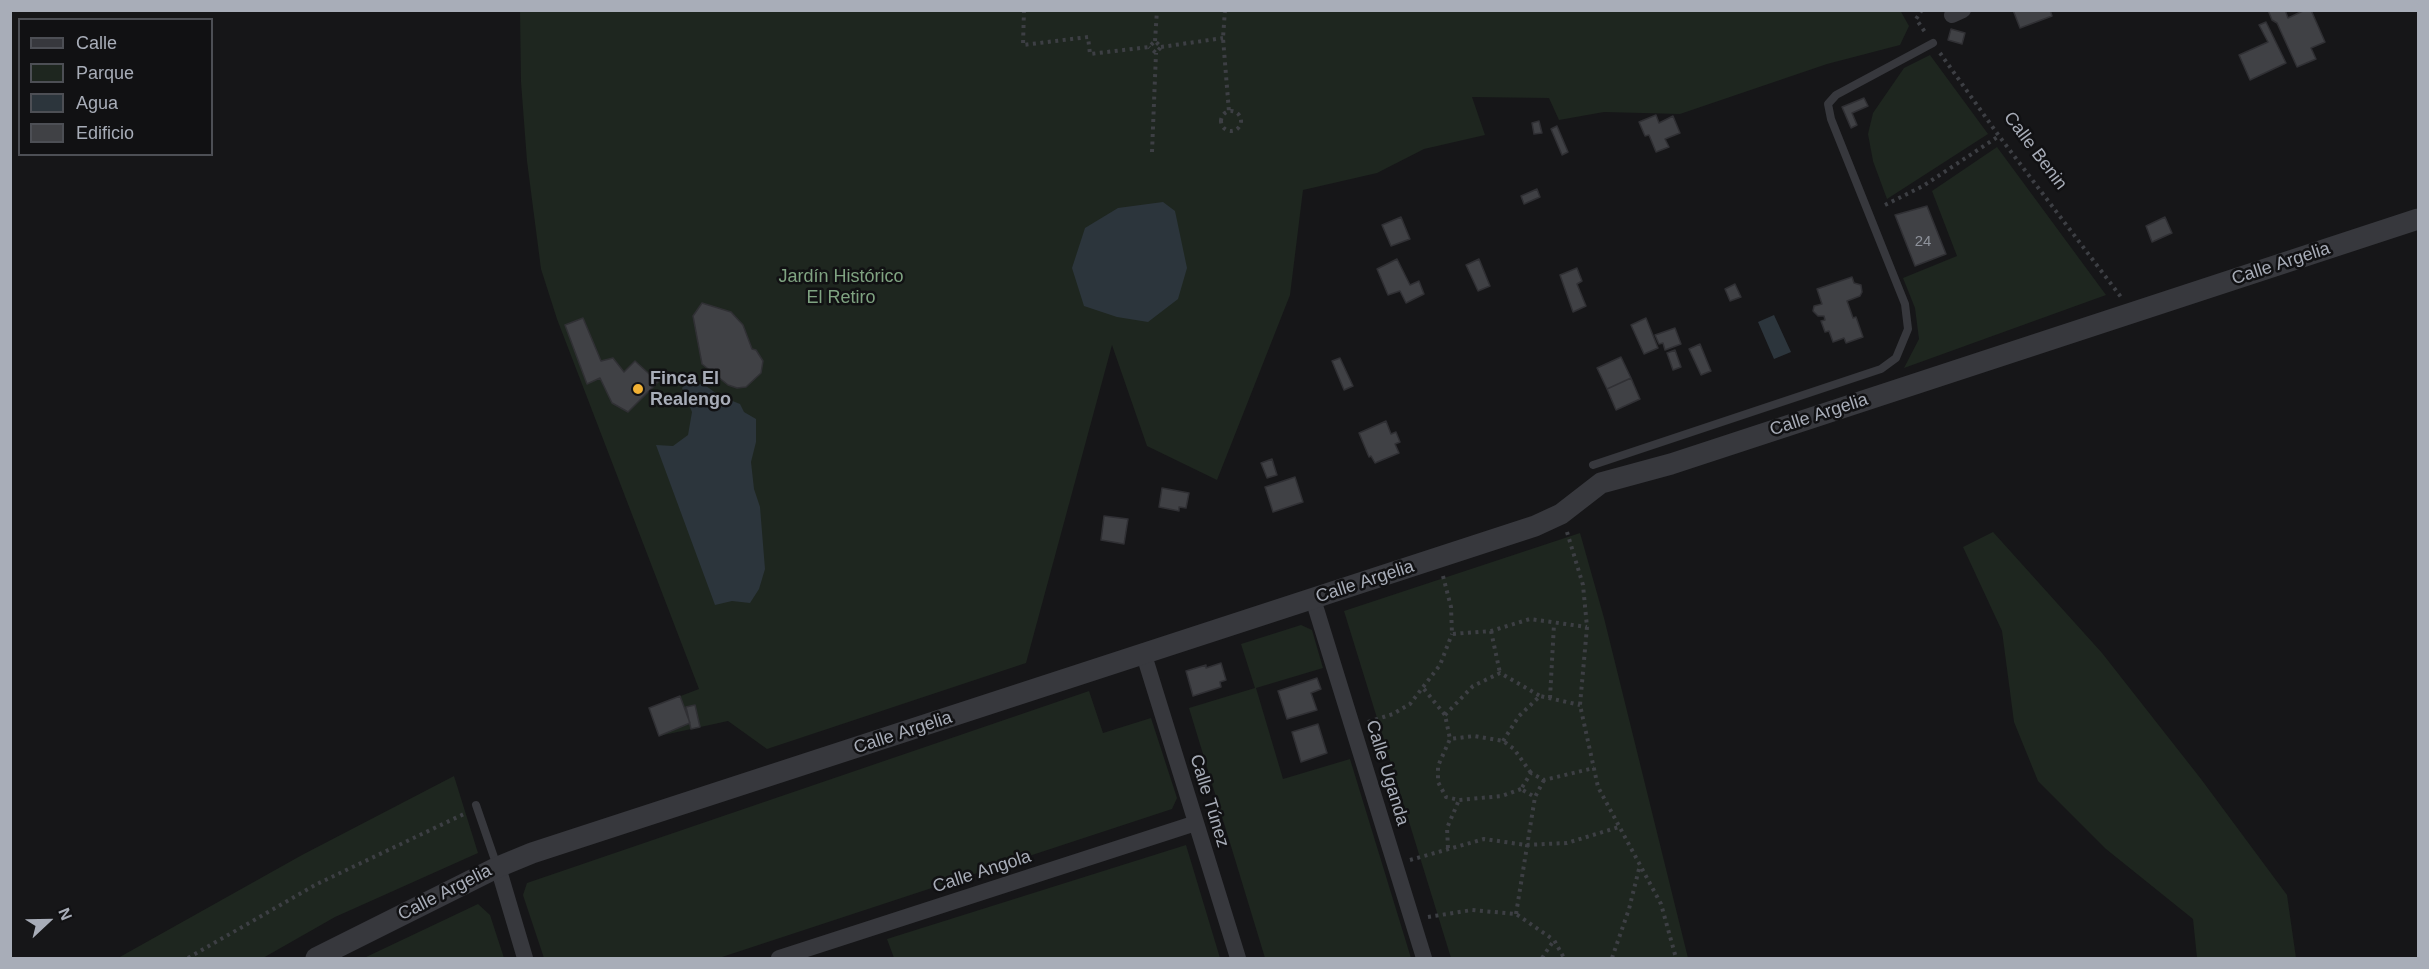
<!DOCTYPE html>
<html>
<head>
<meta charset="utf-8">
<style>
	body { margin:0 }
	#map { position:relative; width:2429px; height:969px; overflow:hidden; background:#161618; font-family:Helvetica,sans-serif }
	canvas { display:block }
	.frame { position:absolute; inset:0; border:12px solid #a8adb8; pointer-events:none }
	.legend { position:absolute; left:18px; top:18px; width:195px; height:138px; box-sizing:border-box; background:#111113; border:2px solid #4d4f55; margin:0; padding:8px 10px; list-style:none; font-size:18px; color:#a8adb8 }
	.legend li { display:flex; align-items:center; gap:12px; height:30px }
	.legend b { width:30px; border:2px solid #4d4f55 }
	.north { position:absolute; left:18px; top:891px; width:60px; height:60px; -webkit-text-stroke:4px #111113; paint-order:stroke; rotate:68deg; font-size:16px; font-weight:700; line-height:24px; text-align:center; color:#a8adb8 }
	.north::after { content:''; display:block; margin:auto; width:21px; height:27px; background:#a8adb8; clip-path:polygon(50% 0,100% 100%,50% 72%,0 100%) }
</style>
</head>
<body>
<div id="map">
<canvas width="2429" height="969"></canvas>
<div class="frame"></div>
<ul class="legend">
<li><b style="height:8px;background:#37383d"></b>Calle</li>
<li><b style="height:16px;background:#1e261f"></b>Parque</li>
<li><b style="height:16px;background:#2c353c"></b>Agua</li>
<li><b style="height:16px;background:#404145"></b>Edificio</li>
</ul>
<div class="north">N</div>
</div>
<script>
const g = document.querySelector('canvas').getContext('2d');
g.lineJoin = 'round';
function fill(path, color) { g.fillStyle = color; g.fill(path, 'evenodd'); }
const toPath = rows => new Path2D(rows.map(r => 'M' + r).join(''));
function stroke(path, color, width, dash) { g.strokeStyle = color; g.lineWidth = width; g.lineCap = dash ? 'butt' : 'round'; g.setLineDash(dash || []); g.stroke(path); }
function write(font, color, halo, rows, align = 'center') {
  g.font = font + ' Helvetica,sans-serif'; g.lineWidth = 5; g.setLineDash([]); g.textBaseline = 'middle'; g.strokeStyle = halo; g.fillStyle = color; for (const [text, x, y, turn = 0] of rows) {
    g.save(); g.translate(x, y); g.rotate((+turn || 0) * Math.PI / 180); g.textAlign = isNaN(turn) ? turn : align; if (halo) g.strokeText(text, 0, 0); g.fillText(text, 0, 0); g.restore();
  }
}
const green = toPath([
	[1900,10,1909,26,1900,45,1827,64,1680,114,1604,112,1559,120,1549,98,1472,97,1485,135,1424,149,1377,173,1303,190,1290,295,1217,480,1147,446,1112,345,1026,663,767,749,728,721,659,736,649,708,699,689,557,319,541,269,527,161,521,82,520,11],
	[1930,55,1988,134,1887,199,1873,161,1868,134,1873,113,1904,68],
	[1997,147,2106,295,1904,368,1919,339,1915,308,1903,278,1957,256,1932,191],
	[1993,532,2102,653,2201,779,2287,895,2296,958,2197,958,2193,919,2106,849,2038,781,2014,722,2002,631,1963,547],
	[1580,533,1604,618,1688,958,1451,958,1344,611],
	[1301,625,1312,630,1323,668,1256,688,1283,779,1350,759,1411,958,1265,958,1189,708,1255,688,1241,644],
	[1089,691,1103,733,1151,718,1177,798,1172,809,719,958,544,958,523,895,527,883],
	[454,776,478,853,335,917,263,958,118,958,302,855],
	[1186,845,1220,958,894,958,887,939],
	[478,904,490,915,504,958,364,958]
]);
const water = toPath([
	[1163,202,1175,211,1187,268,1178,299,1148,322,1117,317,1084,306,1072,268,1085,228,1118,208],
	[1774,315,1791,352,1774,359,1758,322],
	[689,380,706,386,720,396,740,404,744,412,756,419,756,442,751,462,754,489,760,507,765,569,759,589,750,603,732,601,715,605,656,445,673,446,688,435,692,412,682,388]
]);
const building = toPath([
	[2013,10,2050,10,2052,16,2020,28,2013,10],
	[2268,10,2285,10,2288,18,2305,10,2311,10,2325,42,2311,48,2316,59,2297,67,2277,23,2272,20,2268,10],
	[2266,22,2286,63,2250,80,2239,55,2268,42,2259,25,2266,22],
	[1951,29,1965,33,1962,44,1948,40,1951,29],
	[1864,98,1868,106,1852,113,1857,125,1851,128,1842,107,1864,98],
	[1656,115,1659,123,1673,116,1680,133,1665,139,1669,147,1656,152,1649,135,1645,136,1639,122,1656,115],
	[1539,121,1542,133,1534,134,1532,123,1539,121],
	[1557,126,1568,152,1562,155,1551,129,1557,126],
	[1537,189,1540,197,1524,204,1521,196,1537,189],
	[1927,206,1946,254,1915,266,1895,215,1927,206],
	[1401,217,1410,239,1391,246,1382,225,1401,217],
	[2165,217,2172,233,2152,242,2146,226,2165,217],
	[1397,259,1410,285,1419,281,1424,294,1406,303,1400,291,1388,295,1377,269,1397,259],
	[1479,259,1490,286,1478,291,1466,265,1479,259],
	[1577,268,1582,281,1577,284,1586,306,1573,312,1560,275,1577,268],
	[1852,277,1854,283,1861,285,1862,292,1860,296,1847,301,1853,318,1856,317,1863,337,1846,343,1844,338,1833,342,1829,331,1825,332,1821,321,1825,320,1824,316,1818,316,1813,311,1814,306,1822,304,1817,289,1852,277],
	[1735,284,1741,297,1730,301,1725,289,1735,284],
	[702,303,731,312,743,325,752,349,756,350,763,361,761,373,746,387,737,388,728,385,702,364,693,316,702,303],
	[583,318,601,361,613,358,624,372,635,361,658,382,628,412,612,403,600,378,587,384,565,325,583,318],
	[1646,318,1658,348,1644,354,1631,325,1646,318],
	[1675,328,1681,344,1665,350,1663,343,1659,344,1655,335,1675,328],
	[1700,344,1711,371,1701,375,1689,349,1700,344],
	[1675,350,1681,367,1673,370,1667,353,1675,350],
	[1621,357,1631,378,1607,389,1597,368,1621,357],
	[1340,358,1353,386,1344,390,1332,361,1340,358],
	[1631,378,1640,399,1616,410,1607,389,1631,378],
	[1386,421,1391,434,1396,432,1400,442,1395,444,1399,453,1375,463,1371,456,1369,457,1359,433,1386,421],
	[1272,459,1277,475,1267,478,1261,463,1272,459],
	[1295,477,1303,502,1273,512,1265,487,1295,477],
	[1162,488,1189,493,1186,508,1179,507,1179,511,1159,507,1162,488],
	[1104,516,1128,519,1124,544,1101,540,1104,516],
	[1221,663,1226,680,1220,682,1221,687,1193,696,1186,671,1206,665,1206,668,1221,663],
	[1317,678,1321,689,1311,693,1317,710,1287,719,1278,691,1317,678],
	[680,696,690,723,659,736,649,708,680,696],
	[695,705,700,727,691,729,686,707,695,705],
	[1318,724,1327,753,1301,762,1292,732,1318,724]
]);
const path = toPath([
	[1024,10,1023,45,1088,37,1090,54,1149,47,1155,41,1161,47,1156,53,1149,47],
	[1225,10,1223,38,1229,112],
	[1922,10,1916,19,1925,32],
	[1155,41,1157,10],
	[1161,47,1223,38],
	[1940,53,1999,136,2121,297],
	'1221 121a10 10 0 1 1 20 0a10 10 0 1 1-20 0Z',
	[1152,152,1156,53],
	[1885,205,1923,186,1999,136],
	[1567,532,1583,585,1587,627,1580,705,1598,787,1661,904,1676,958],
	[1443,576,1451,607,1452,634,1491,631,1530,619,1587,627],
	[1491,631,1500,673],
	[1424,689,1445,715,1450,739],
	[1550,698,1554,624],
	[1445,715,1473,686,1500,673,1540,696],
	[1368,722,1393,714,1410,704,1440,665,1452,634],
	[1503,741,1519,716,1540,696,1580,705],
	[1544,780,1535,797,1521,789,1531,773,1544,780,1594,768],
	[1521,789,1502,796,1459,800,1446,797,1438,782,1438,766,1450,739,1474,736,1503,741,1514,749,1531,773],
	[1448,848,1447,828,1459,800],
	[1410,860,1484,839,1526,845,1567,843,1619,827],
	[1516,914,1535,797],
	[1428,917,1472,910,1516,914,1554,940],
	[188,958,317,884,466,813],
	[1542,958,1554,940,1564,958],
	[1612,958,1629,909,1640,865]
]);
const service = toPath([
	[1593,465,1881,369,1896,358,1908,329,1905,304,1831,119,1828,104,1836,95,1933,43],
	[476,805,497,866]
]);
const minor = toPath([
	[1952,15,1963,10],
	[1313,599,1424,958],
	[1144,655,1238,958],
	[498,867,525,958],
	[779,958,1196,823]
]);
const tertiary = toPath([
	[316,958,498,867,532,853,1535,526,1561,514,1601,483,1671,464,2418,219]
]);
const markers = [
	[638,389,6,"#f2b134"]
];
const numberNames = [
	["24",1923,242]
];
const streetNames = [
	["Calle Benin",2035,151,53],
	["Calle Argelia",2281,264,-18],
	["Calle Argelia",1819,415,-18],
	["Calle Argelia",1365,582,-18],
	["Calle Argelia",903,733,-18],
	["Calle Uganda",1387,773,73],
	["Calle Túnez",1209,801,73],
	["Calle Angola",982,872,-18],
	["Calle Argelia",445,893,-27]
];
const parkNames = [
	["Jardín Histórico",841,277],
	["El Retiro",841,298]
];
const poiNames = [
	["Finca El",650,379],
	["Realengo",650,400]
];
fill(green, '#1e261f');
fill(water, '#2c353c');
fill(building, '#404145');
stroke(building, '#303034', 1.5);
stroke(path, '#3d3f44', 4, [3, 4.5]);
stroke(service, '#37383d', 8);
stroke(minor, '#37383d', 16);
stroke(tertiary, '#37383d', 21);
for (const [x, y, r, color] of markers) { const dot = new Path2D(); dot.arc(x, y, r, 0, 2 * Math.PI); g.fillStyle = color; g.fill(dot); stroke(dot, '#111113', 2); }
write('15px', '#8e929b', null, numberNames);
write('18px', '#a8adb8', '#111113', streetNames);
write('18px', '#7fa381', '#111113', parkNames);
write('bold 18px', '#a8adb8', '#111113', poiNames, 'left');
</script>
</body>
</html>
